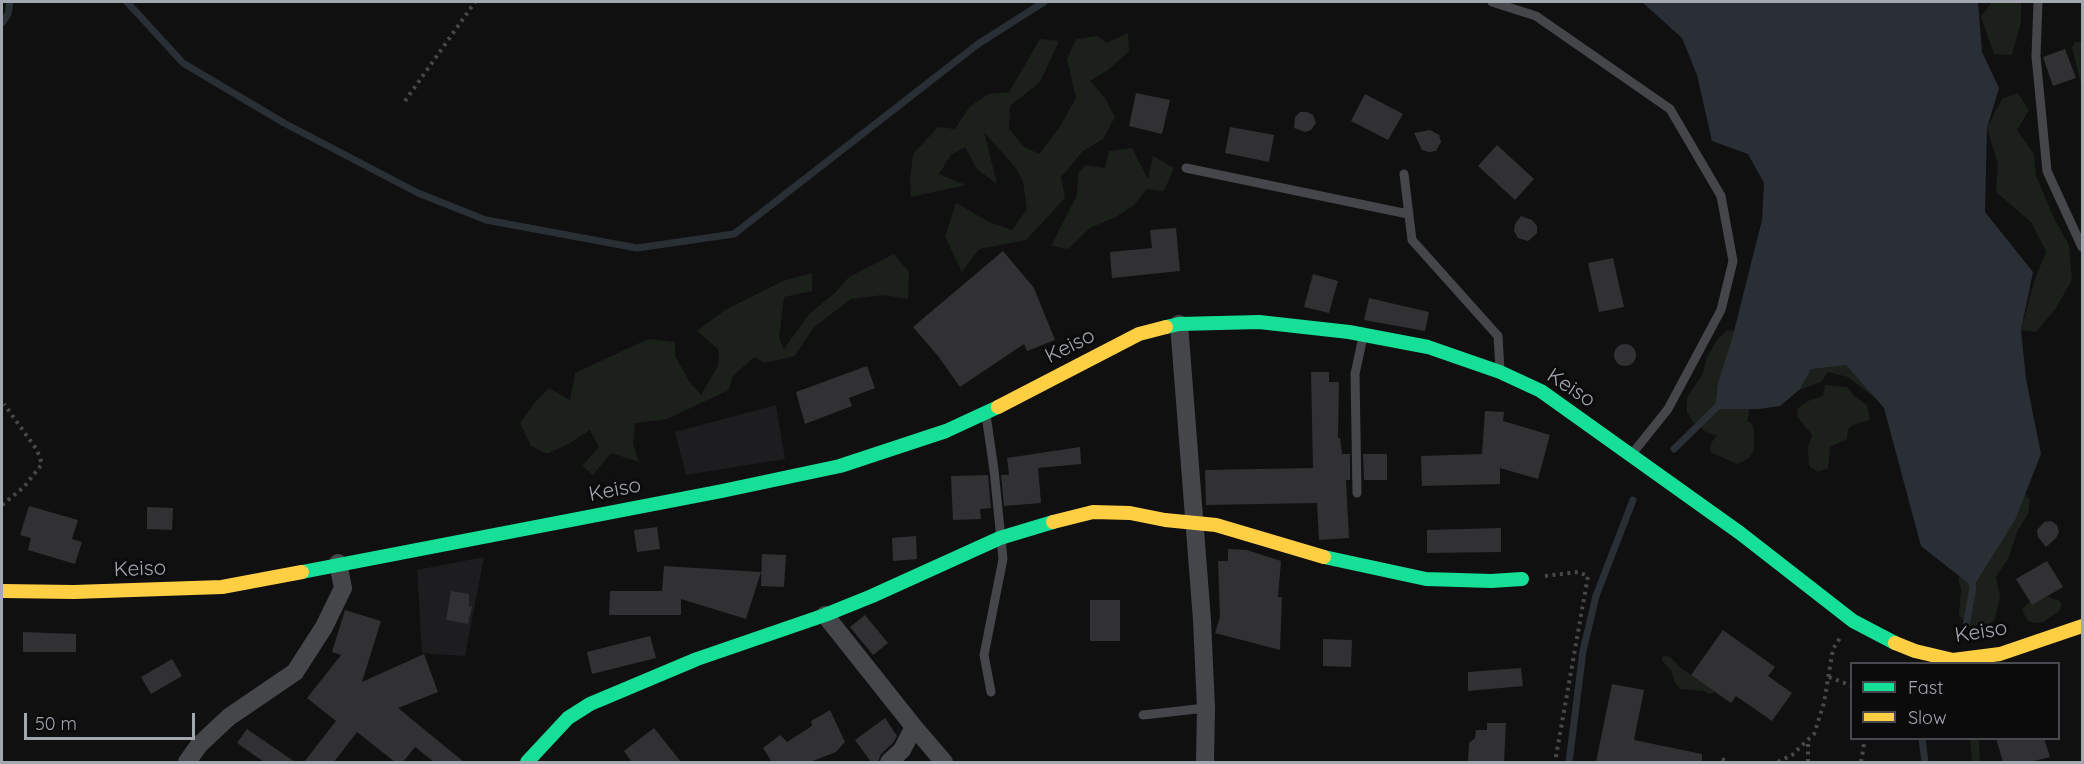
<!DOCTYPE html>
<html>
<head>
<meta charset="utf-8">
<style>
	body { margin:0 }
	#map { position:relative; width:2084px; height:764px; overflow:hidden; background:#101011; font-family:Quicksand,sans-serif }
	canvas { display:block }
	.frame { position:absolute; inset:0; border:3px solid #a3a7b0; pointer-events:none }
	.legend { position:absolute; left:1850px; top:662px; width:210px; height:78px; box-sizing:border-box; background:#0b0b0c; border:2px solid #48494e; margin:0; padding:8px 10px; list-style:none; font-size:18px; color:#a3a7b0 }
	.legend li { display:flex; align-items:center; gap:12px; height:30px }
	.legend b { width:30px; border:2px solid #48494e }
	.scale { position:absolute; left:24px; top:713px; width:171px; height:27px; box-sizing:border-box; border:3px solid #a3a7b0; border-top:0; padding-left:8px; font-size:18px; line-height:21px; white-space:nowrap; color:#a3a7b0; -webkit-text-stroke:4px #0b0b0c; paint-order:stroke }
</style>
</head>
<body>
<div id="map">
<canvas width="2084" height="764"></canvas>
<div class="frame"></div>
<ul class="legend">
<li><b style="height:8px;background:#16e098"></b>Fast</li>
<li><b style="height:8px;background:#ffcf43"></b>Slow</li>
</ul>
<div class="scale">50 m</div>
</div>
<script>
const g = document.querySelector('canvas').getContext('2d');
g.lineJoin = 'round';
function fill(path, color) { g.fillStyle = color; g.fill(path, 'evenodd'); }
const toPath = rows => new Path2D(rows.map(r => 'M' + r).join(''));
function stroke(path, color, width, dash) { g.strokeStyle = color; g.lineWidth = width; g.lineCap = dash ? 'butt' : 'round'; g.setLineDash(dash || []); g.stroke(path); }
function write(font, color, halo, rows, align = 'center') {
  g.font = font + ' Quicksand,sans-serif'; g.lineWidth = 6; g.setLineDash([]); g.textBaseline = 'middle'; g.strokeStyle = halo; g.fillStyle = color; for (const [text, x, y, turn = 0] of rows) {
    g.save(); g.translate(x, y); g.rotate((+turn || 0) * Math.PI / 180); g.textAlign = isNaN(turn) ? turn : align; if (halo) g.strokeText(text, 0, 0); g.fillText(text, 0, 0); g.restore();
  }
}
const built = toPath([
	[776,405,785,459,686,475,675,432],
	[484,557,465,656,422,653,417,570]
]);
const green = toPath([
	[1992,2,2021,2,2021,21,2012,55,1994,54,1981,17],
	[1128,33,1129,51,1107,71,1090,81,1105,98,1115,117,1103,139,1083,151,1061,177,1065,198,1026,240,979,249,962,272,945,237,956,203,989,222,1012,230,1027,209,1023,181,1015,167,984,132,997,184,977,169,965,147,951,155,939,174,966,185,911,197,910,180,913,154,938,127,955,129,970,106,989,94,1009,92,1040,39,1059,41,1040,82,1010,106,1009,129,1023,146,1039,154,1059,128,1076,98,1067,59,1076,39,1098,36,1106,43],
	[2075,42,2082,42,2082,88,2072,47],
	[2018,93,2029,110,2017,130,2034,154,2036,176,2054,218,2069,245,2072,280,2056,308,2036,332,2021,330,2034,282,2046,251,2031,222,1996,192,1998,164,1987,128,2002,99],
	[1132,148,1148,179,1153,156,1174,168,1164,191,1147,189,1134,205,1116,217,1090,228,1068,249,1051,246,1077,195,1078,174,1085,165,1105,168,1109,151],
	[894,254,909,272,908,299,883,295,851,299,813,328,795,356,765,363,754,357,733,376,729,390,667,419,635,423,633,444,639,462,611,453,593,475,582,466,599,447,590,430,570,443,547,454,531,446,520,423,536,401,549,388,570,400,575,373,648,339,675,342,675,356,689,381,701,395,718,366,719,350,697,331,725,310,783,281,812,273,812,291,784,297,779,338,784,349,810,313,835,293,849,277],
	[1735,330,1732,339,1751,403,1747,421,1752,424,1754,430,1754,450,1749,458,1737,464,1710,452,1711,443,1717,436,1706,432,1693,422,1687,412,1687,398,1703,373,1707,357,1717,340,1726,331],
	[1839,348,1876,399,1848,377,1828,372,1821,382,1799,390,1791,378],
	[1825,385,1847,387,1853,395,1867,405,1870,420,1853,425,1848,429,1847,439,1830,447,1828,468,1818,472,1809,466,1808,447,1812,435,1797,416,1798,408,1810,400,1823,396],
	[2021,489,2030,499,2028,514,2018,530,2008,559,1996,577,2000,597,1995,619,1984,632,1971,627,1959,616,1961,588,1958,580,1961,571],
	[2048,596,2053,599,2059,600,2062,605,2058,612,2043,622,2035,623,2028,621,2022,610,2030,601,2032,605],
	[1663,655,1670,657,1681,668,1715,692,1709,694,1704,691,1680,689,1675,683,1671,670,1662,661],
	[1970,739,1979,739,1980,762,1972,762]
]);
const water = toPath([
	[1642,2,1978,2,1982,52,1999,88,1987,128,1985,212,2033,272,2021,330,2026,379,2041,454,2015,520,1973,587,1921,546,1884,408,1846,365,1811,369,1799,390,1780,406,1759,409,1715,409,1718,383,1732,339,1762,220,1764,183,1748,154,1712,141,1697,75,1682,38]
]);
const stream = toPath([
	[127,2,183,63,284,123,418,193,486,220,637,248,734,234,978,44,1044,2],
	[2,23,8,14,10,2],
	[1674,449,1722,402],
	[1966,626,1973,587,1971,578],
	[1922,738,1925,762],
	[1569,762,1583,651,1596,596,1633,500]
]);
const building = toPath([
	[2065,49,2076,78,2053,86,2043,57],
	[1136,93,1170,100,1162,134,1129,126],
	[1365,94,1403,114,1388,140,1351,121],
	[1300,112,1307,112,1313,115,1316,123,1311,130,1305,132,1294,128,1295,117],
	[1230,127,1274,135,1269,162,1225,153],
	[1430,130,1439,135,1441,142,1436,151,1429,152,1422,150,1414,133],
	[1497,145,1534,179,1515,200,1478,166],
	[1521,216,1532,220,1537,226,1537,233,1528,241,1518,238,1514,231,1515,224],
	[1176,228,1180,271,1112,278,1110,252,1152,248,1150,230],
	[1003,251,1034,288,1055,340,1027,351,1024,344,960,387,938,356,913,327],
	[1613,258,1624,307,1599,312,1588,263],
	[1313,274,1338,281,1329,313,1304,307],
	[1369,298,1429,312,1425,331,1364,320],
	'1614 355a11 11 0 1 1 22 0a11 11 0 1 1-22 0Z',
	[867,366,875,388,849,398,852,406,805,424,796,392],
	[1311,372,1329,372,1329,382,1339,382,1338,438,1340,438,1342,454,1350,454,1350,480,1346,480,1349,538,1319,540,1317,503,1206,505,1205,470,1313,468],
	[1485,411,1504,412,1503,421,1550,435,1538,479,1500,468,1500,484,1422,486,1421,456,1482,454],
	[1080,447,1081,464,1038,468,1041,503,1004,506,1001,475,1009,475,1007,458],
	[1363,454,1387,454,1387,480,1364,480],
	[988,475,991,508,980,509,981,519,953,520,951,476],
	[29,506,78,520,72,539,82,542,75,564,28,550,31,538,20,535],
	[147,507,173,508,172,530,147,529],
	[2051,521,2057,525,2059,532,2056,538,2046,547,2038,537,2037,530,2044,522],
	[657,527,660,549,637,552,634,530],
	[1501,528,1501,552,1427,553,1427,530],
	[916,536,917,559,893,561,892,538],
	[1228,549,1247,550,1281,561,1278,597,1282,597,1280,650,1215,633,1220,617,1218,561,1228,561],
	[762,554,786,555,784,587,761,586],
	[2047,561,2063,587,2032,605,2016,579],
	[664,566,761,572,746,619,681,599,681,615,609,615,610,591,662,591],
	[451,591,469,594,469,606,472,606,468,624,446,620],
	[1090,600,1120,600,1120,641,1090,641],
	[345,610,381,621,362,682,424,654,438,692,398,708,464,762,434,762,415,747,403,762,395,762,357,732,334,762,304,762,336,721,307,698,341,655,332,652],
	[865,615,888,643,873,655,850,627],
	[1723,630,1775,667,1768,676,1792,693,1772,721,1736,696,1731,703,1691,675],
	[23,632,76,634,76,652,23,652],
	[650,636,656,658,592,674,587,652],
	[1323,639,1352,640,1351,667,1323,666],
	[172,659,182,676,151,694,141,677],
	[1521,668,1523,686,1468,691,1468,672],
	[1612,684,1644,690,1634,740,1702,754,1702,762,1596,762],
	[830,710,845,742,836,752,810,762,772,762,763,748,780,735,787,742,812,726,811,721],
	[885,718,897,736,893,743,881,754,878,762,871,762,855,740],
	[1487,723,1506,723,1504,762,1468,762,1469,743,1475,738,1476,730,1487,730],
	[654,728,670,748,681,762,632,762,624,751],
	[247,729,295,762,264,762,237,743],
	[1996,738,2044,738,2050,757,2030,762,2003,762]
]);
const path = toPath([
	[405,101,475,2],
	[2,505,24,487,42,464,37,450,4,404],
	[1545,576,1578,572,1588,576,1555,762],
	[1829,677,1852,686],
	[1722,759,1729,762],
	[1778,762,1792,755,1814,734,1824,703,1833,649,1840,638],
	[1808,762,1808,741],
	[1861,762,1865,738]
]);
const lane = toPath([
	[1492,2,1536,16,1670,109,1721,196,1733,261,1721,310,1668,409,1632,454],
	[2038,2,2036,56,2047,171,2082,247],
	[1186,168,1408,214],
	[1404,174,1412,240,1498,336,1500,370],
	[986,415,994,470,1003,559,984,655,991,692],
	[1357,493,1355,374,1363,337],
	[1143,715,1206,708]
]);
const street = toPath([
	[1179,324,1202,620,1206,708,1205,762],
	[825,615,914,727,902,750,889,762],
	[914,727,944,762],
	[187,762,199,745,229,717,295,672,324,627,343,588,338,563]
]);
const fast = toPath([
	[1166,327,1179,324,1259,322,1349,332,1428,347,1500,372,1541,391,1740,533,1853,621,1895,643],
	[1324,557,1426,579,1491,581,1522,579],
	[302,572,722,491,840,466,946,431,998,407],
	[527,762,568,718,590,704,697,659,825,615,872,596,1000,538,1053,522]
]);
const slow = toPath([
	[998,407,1139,334,1166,327],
	[1053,522,1093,512,1130,513,1165,520,1216,525,1324,557],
	[2,591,74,592,222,587,302,572],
	[1895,643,1915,651,1953,660,2000,654,2082,626]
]);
const streetNames = [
	["Keiso",1070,346,-27],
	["Keiso",1571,388,33],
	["Keiso",615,490,-11],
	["Keiso",140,569,-2],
	["Keiso",1981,632,-9]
];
fill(built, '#1d1d1f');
fill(green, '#1b201b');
fill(water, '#292f34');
stroke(stream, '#292f34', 7);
fill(building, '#313133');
stroke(path, '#46484a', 4, [3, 4.5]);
stroke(lane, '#454649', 9);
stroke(street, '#454649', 18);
stroke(fast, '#16e098', 14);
stroke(slow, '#ffcf43', 14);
write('21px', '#a3a7b0', '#0b0b0c', streetNames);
</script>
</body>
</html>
